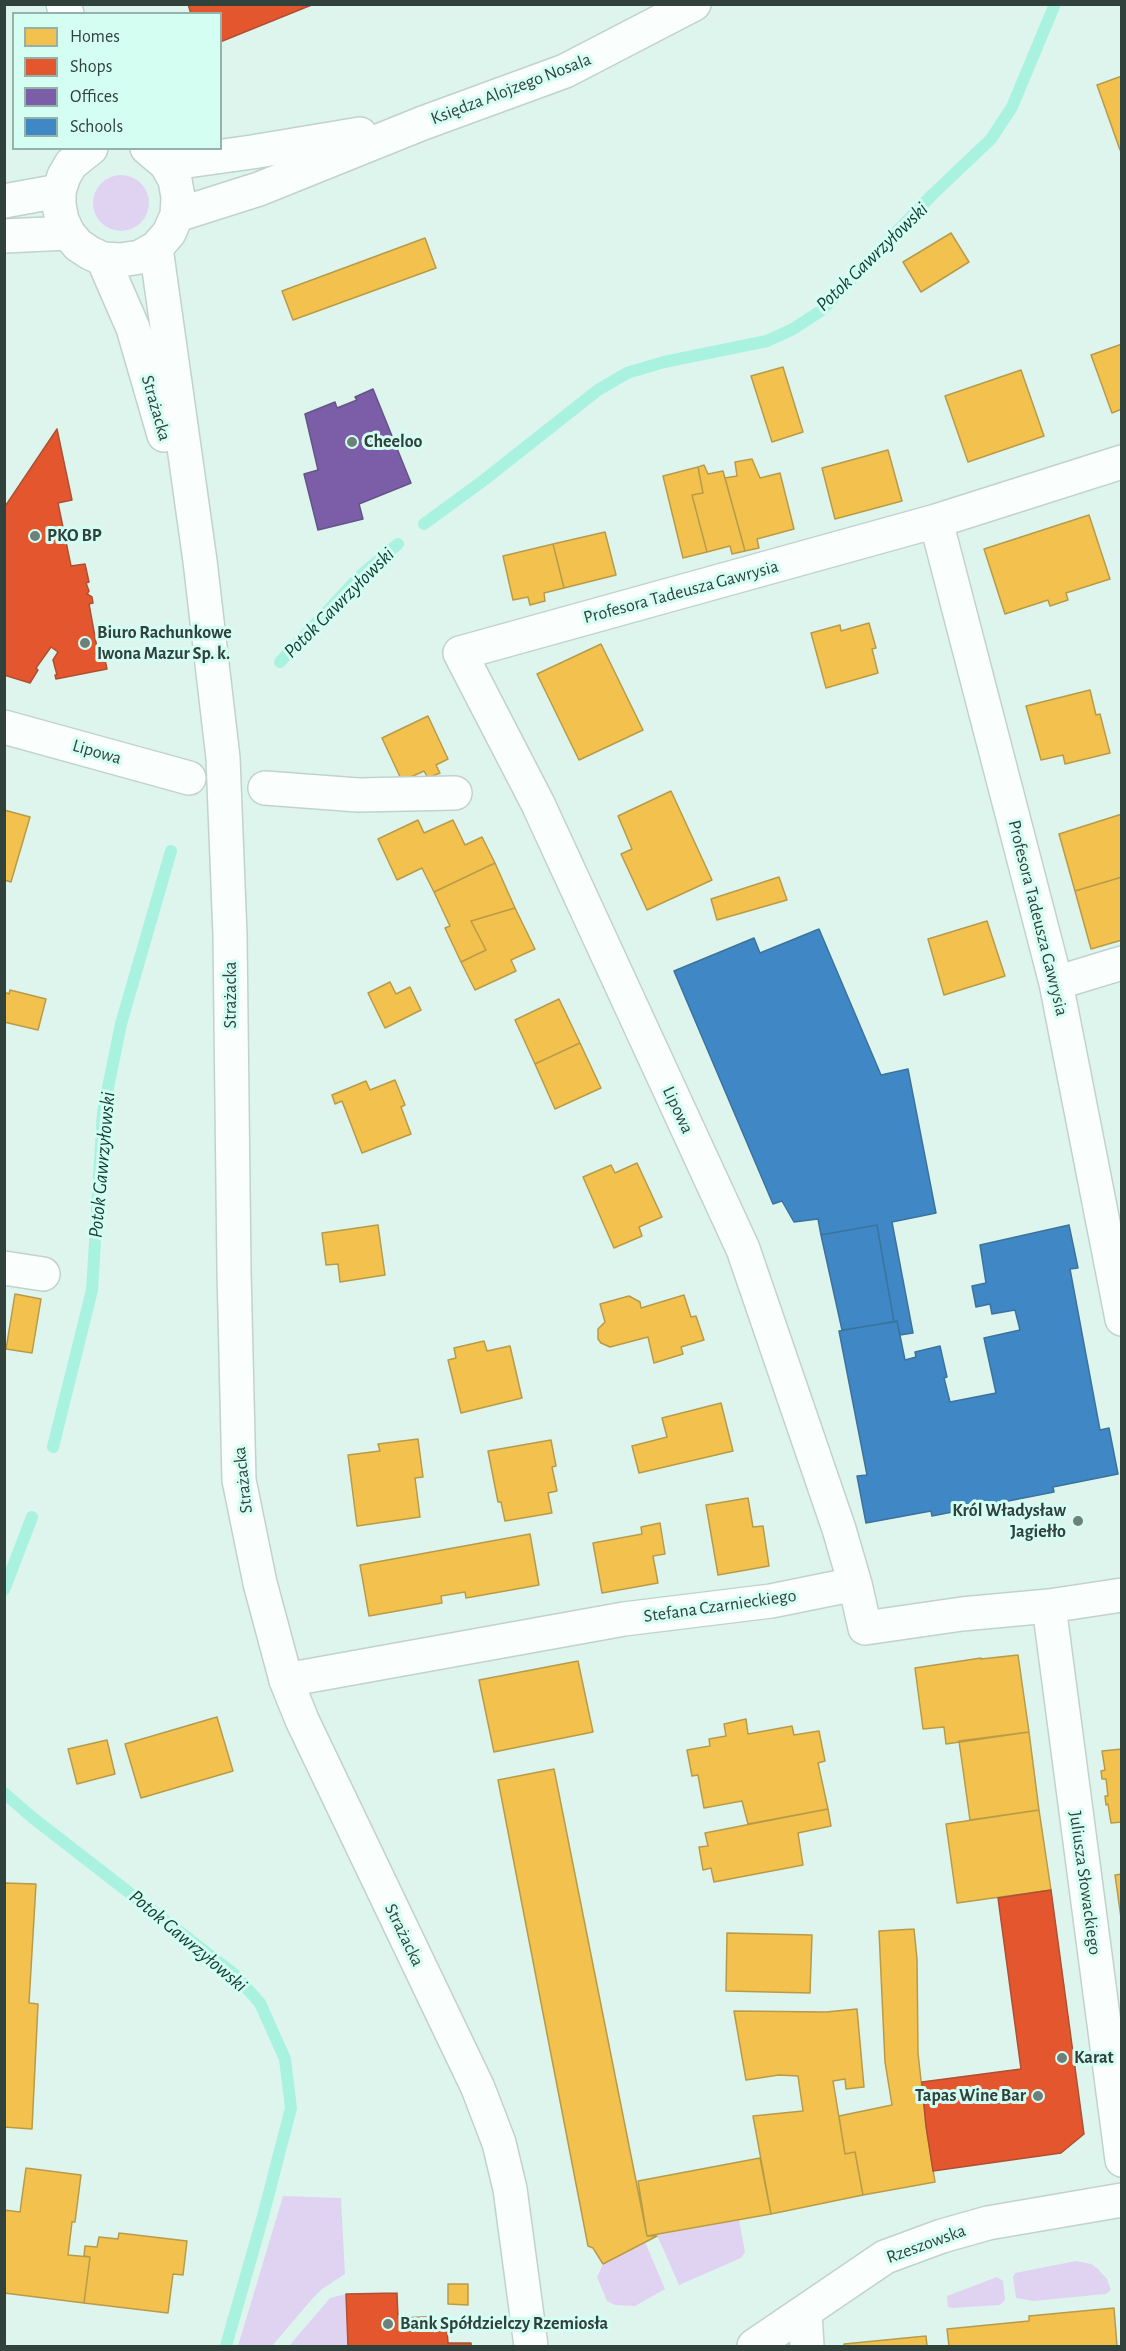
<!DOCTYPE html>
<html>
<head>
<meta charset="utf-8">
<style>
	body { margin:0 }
	#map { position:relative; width:1126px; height:2351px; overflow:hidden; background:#def5ee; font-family:"Alegreya Sans",sans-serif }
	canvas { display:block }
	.frame { position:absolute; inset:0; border:6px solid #31413c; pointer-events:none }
	.legend { position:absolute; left:12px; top:12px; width:210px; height:138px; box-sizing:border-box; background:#d5fef2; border:2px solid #93b2a9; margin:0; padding:8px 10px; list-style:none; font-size:18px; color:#31413c }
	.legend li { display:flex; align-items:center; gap:12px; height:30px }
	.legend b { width:30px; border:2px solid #93b2a9 }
</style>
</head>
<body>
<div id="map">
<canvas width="1126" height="2351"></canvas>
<div class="frame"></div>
<ul class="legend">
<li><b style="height:16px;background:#f2c14e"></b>Homes</li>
<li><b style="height:16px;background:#e4572e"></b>Shops</li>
<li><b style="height:16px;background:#7b5ea7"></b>Offices</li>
<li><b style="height:16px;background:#3f88c5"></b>Schools</li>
</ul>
</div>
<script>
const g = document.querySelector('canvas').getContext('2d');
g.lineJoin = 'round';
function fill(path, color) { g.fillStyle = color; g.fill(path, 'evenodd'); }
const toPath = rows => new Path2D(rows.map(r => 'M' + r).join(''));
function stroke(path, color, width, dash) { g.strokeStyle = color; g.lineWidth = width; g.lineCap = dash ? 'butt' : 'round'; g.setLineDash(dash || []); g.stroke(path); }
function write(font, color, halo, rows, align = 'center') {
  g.font = font + ' "Alegreya Sans",sans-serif'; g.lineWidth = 6; g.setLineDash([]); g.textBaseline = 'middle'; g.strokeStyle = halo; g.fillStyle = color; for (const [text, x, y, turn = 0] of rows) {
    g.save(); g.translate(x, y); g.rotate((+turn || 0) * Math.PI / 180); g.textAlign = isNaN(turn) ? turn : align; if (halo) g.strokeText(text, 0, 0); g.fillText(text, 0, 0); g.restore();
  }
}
const green = toPath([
	'93 203a28 28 0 1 1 56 0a28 28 0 1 1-56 0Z',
	[283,2196,341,2198,345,2274,322,2289,313,2298,272,2346,238,2346],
	[739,2220,745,2252,741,2258,679,2285,657,2235],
	[645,2242,665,2289,635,2306,615,2305,607,2301,597,2277,603,2264],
	[1076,2261,1091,2264,1097,2268,1107,2279,1111,2290,1106,2294,1033,2301,1016,2298,1013,2277,1015,2273],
	[997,2277,1003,2281,1005,2300,1000,2305,952,2308,948,2307,947,2296],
	[346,2294,348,2346,289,2346,330,2298]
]);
const homes = toPath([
	[1122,76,1122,150,1120,150,1097,85,1122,76],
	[951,233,969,262,921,292,903,262,951,233],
	[425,238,436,268,293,320,282,291,425,238],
	[1122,344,1122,409,1112,413,1091,355,1122,344],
	[783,367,803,432,772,442,751,376,783,367],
	[1021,370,1044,436,968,462,945,396,1021,370],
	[888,450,902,501,835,519,822,468,888,450],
	[752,459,760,478,780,473,794,529,757,539,759,548,745,551,725,478,737,476,735,462,752,459],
	[704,465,708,474,723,471,745,551,732,554,730,546,707,552,692,495,703,493,698,467,704,465],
	[698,467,703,493,692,495,707,552,683,558,663,476,698,467],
	[1089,515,1110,579,1066,593,1068,600,1050,606,1048,600,1005,614,984,549,1089,515],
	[605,532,616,575,564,588,553,544,605,532],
	[553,544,564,588,544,593,545,601,530,605,528,597,513,600,503,556,553,544],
	[869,623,876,648,872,649,878,673,826,688,811,633,840,625,841,631,869,623],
	[601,644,643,730,579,760,537,674,601,644],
	[1090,690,1096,715,1100,714,1110,753,1065,764,1063,755,1041,760,1026,706,1090,690],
	[428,716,448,759,436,765,440,773,428,778,424,771,402,781,382,738,428,716],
	[671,791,712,880,647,910,621,854,632,849,618,816,671,791],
	[4,810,30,817,11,882,4,880,4,810],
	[1122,814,1122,877,1075,891,1059,834,1122,814],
	[418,820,424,833,453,820,465,845,482,837,495,863,434,892,422,868,397,880,378,839,418,820],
	[495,863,515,908,471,921,486,950,461,962,445,928,450,926,434,892,495,863],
	[779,877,787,900,717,920,711,899,779,877],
	[1122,877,1122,940,1091,949,1075,891,1122,877],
	[515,908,535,949,511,960,516,971,475,990,461,962,486,950,471,921,515,908],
	[987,921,1005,976,944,995,928,939,987,921],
	[390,982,396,994,410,987,421,1010,385,1028,368,993,390,982],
	[10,990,46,999,38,1030,4,1022,4,992,9,994,10,990],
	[559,999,580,1043,535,1064,515,1020,559,999],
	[580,1043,601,1088,555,1109,535,1064,580,1043],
	[395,1080,405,1105,401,1107,411,1134,362,1153,342,1101,335,1104,332,1095,366,1081,370,1090,395,1080],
	[637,1163,662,1217,639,1227,642,1236,614,1248,583,1177,611,1165,615,1173,637,1163],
	[378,1225,385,1275,340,1282,338,1264,326,1265,322,1233,378,1225],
	[15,1294,41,1299,32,1353,6,1349,15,1294],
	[684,1295,691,1317,696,1316,704,1340,681,1347,683,1354,654,1363,648,1337,610,1347,601,1343,598,1339,598,1329,605,1322,600,1304,629,1296,640,1302,641,1308,684,1295],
	[484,1341,487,1351,510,1346,522,1398,461,1413,448,1360,456,1358,454,1348,484,1341],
	[721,1403,733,1451,639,1473,632,1446,667,1437,662,1418,721,1403],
	[418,1439,423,1477,415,1478,420,1517,357,1526,348,1455,380,1451,378,1444,418,1439],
	[551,1440,556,1466,552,1467,557,1491,548,1493,552,1513,505,1521,501,1502,498,1502,488,1451,551,1440],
	[748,1498,753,1527,763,1526,769,1566,718,1575,706,1505,748,1498],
	[660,1523,665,1554,653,1556,658,1583,602,1593,593,1543,642,1534,641,1527,660,1523],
	[530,1534,539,1585,466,1598,465,1592,441,1596,442,1603,369,1616,360,1565,530,1534],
	[1018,1655,1029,1732,946,1744,944,1727,923,1729,915,1668,981,1658,981,1659,1018,1655],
	[578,1661,593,1732,494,1752,479,1680,578,1661],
	[217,1717,233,1771,141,1798,125,1744,217,1717],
	[746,1719,748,1734,792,1726,794,1735,819,1731,825,1761,818,1763,828,1809,748,1824,742,1801,704,1808,698,1775,692,1776,687,1750,710,1746,709,1739,726,1736,724,1724,746,1719],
	[1029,1732,1039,1810,970,1820,959,1741,1029,1732],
	[107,1740,115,1774,77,1784,68,1749,107,1740],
	[1122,1749,1122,1822,1111,1823,1108,1804,1106,1805,1105,1796,1108,1796,1106,1779,1102,1779,1101,1771,1105,1770,1102,1751,1122,1749],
	[554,1769,647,2236,657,2236,603,2264,593,2248,588,2246,498,1780,554,1769],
	[828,1809,831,1826,798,1833,803,1865,714,1882,711,1868,703,1870,699,1847,708,1846,705,1833,828,1809],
	[1039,1810,1051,1890,957,1903,946,1824,1039,1810],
	[1122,1874,1122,1925,1115,1875,1122,1874],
	[4,1883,36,1884,29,2003,38,2004,32,2129,4,2127,4,1883],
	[914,1929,917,1959,918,2053,926,2126,935,2182,863,2195,855,2152,845,2154,839,2116,892,2105,885,2062,879,1931,914,1929],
	[727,1933,812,1935,810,1993,726,1991,727,1933],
	[857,2009,864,2087,846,2089,845,2079,833,2081,845,2154,855,2152,863,2195,771,2214,753,2116,803,2111,798,2076,779,2075,746,2080,734,2011,826,2012,857,2009],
	[760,2158,771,2214,647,2236,638,2181,760,2158],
	[26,2168,81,2175,75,2222,72,2222,68,2255,90,2257,84,2303,4,2293,4,2210,20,2212,26,2168],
	[119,2233,187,2241,183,2275,173,2274,168,2313,84,2303,90,2257,84,2256,85,2246,97,2247,99,2237,118,2239,119,2233],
	[448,2284,468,2284,468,2305,448,2304,448,2284],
	[1114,2308,1117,2346,949,2346,947,2329,1029,2321,1029,2316,1114,2308],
	[926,2336,927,2346,844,2346,844,2344,926,2336]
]);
const shops = toPath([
	[188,4,314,4,220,42,220,14,191,14,188,4],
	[57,429,72,500,58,503,71,566,85,564,89,582,86,583,89,591,87,594,92,597,93,603,89,604,97,648,102,647,107,669,56,679,55,675,57,675,53,660,58,652,51,647,36,668,38,670,30,683,4,675,4,508,57,429],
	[1051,1890,1084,2134,1061,2153,933,2171,926,2126,922,2082,1021,2069,998,1898,1051,1890],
	[397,2293,398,2318,430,2317,430,2330,447,2330,448,2343,471,2343,471,2346,348,2346,346,2294,397,2293]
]);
const offices = toPath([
	[373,389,411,483,359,504,363,519,318,530,304,474,318,470,305,414,335,402,337,408,357,400,355,397,373,389]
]);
const schools = toPath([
	[819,929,881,1075,908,1069,936,1213,892,1222,913,1333,900,1335,897,1321,894,1322,877,1225,821,1235,818,1219,794,1222,782,1201,773,1204,674,971,754,938,760,953,819,929],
	[877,1225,894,1322,842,1330,821,1235,877,1225],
	[1069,1225,1078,1268,1070,1269,1100,1430,1109,1428,1118,1474,1053,1487,1054,1492,932,1516,931,1511,866,1523,857,1476,867,1475,839,1331,897,1321,905,1360,916,1357,915,1352,940,1346,947,1377,944,1378,950,1402,996,1393,984,1338,1020,1330,1015,1310,992,1314,990,1304,976,1307,972,1286,986,1283,980,1245,1069,1225]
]);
const stream = toPath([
	[424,524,484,480,598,390,627,373,664,362,767,341,793,329,822,310,931,196,991,139,1012,107,1055,4],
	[280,662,360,576,398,544],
	[53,1447,92,1290,103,1112,121,1024,171,851],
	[4,1590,32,1517],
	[4,1793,33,1818,234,1974,260,2003,285,2059,291,2108,263,2216,226,2346]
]);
const street = toPath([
	[63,4,67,14],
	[936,521,1056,983,1122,1319],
	[4,727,189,778],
	[265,788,358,795,455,793],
	[1056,983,1122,963],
	[4,1268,43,1274],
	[855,1584,839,1529,743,1249,538,804,460,653,936,521,1122,462],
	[1049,1606,1122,2160],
	[286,1680,624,1619,771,1601,855,1584,865,1628,962,1614,1049,1606,1122,1595],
	[805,2313,807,2346]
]);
const secondary = toPath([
	[91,148,71,164,64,176,59,191,59,205,62,220,68,233,78,245,90,253,103,259,121,260,140,257,156,248,169,233,177,215,178,197,175,180,166,164,147,148],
	[166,164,252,152,360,134],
	[4,201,59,191],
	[177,215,259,189,423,123,565,71,694,4],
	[4,236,68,233],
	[156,248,200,561,223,758,230,935,234,1271,239,1480,260,1583,286,1680,302,1720,478,2088,499,2143,510,2189,531,2346],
	[103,259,133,328,164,435],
	[754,2346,885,2257,942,2236,988,2223,1122,2200]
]);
const markers = [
	[352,442,6,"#6e807a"],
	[35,536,6,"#6e807a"],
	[85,643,6,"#6e807a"],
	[1078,1521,6,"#6e807a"],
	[1062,2058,6,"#6e807a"],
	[1038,2096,6,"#6e807a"],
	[388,2324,6,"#6e807a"]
];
const streetNames = [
	["Księdza Alojzego Nosala",511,89,-21],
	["Strażacka",156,408,74],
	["Profesora Tadeusza Gawrysia",681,592,-15],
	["Lipowa",97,752,16],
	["Profesora Tadeusza Gawrysia",1038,918,76],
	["Strażacka",231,995,-90],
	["Lipowa",678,1110,65],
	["Strażacka",243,1480,-96],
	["Stefana Czarnieckiego",720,1606,-8],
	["Juliusza Słowackiego",1085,1883,82],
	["Strażacka",404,1935,64],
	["Rzeszowska",926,2244,-20]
];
const poiNames = [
	["Cheeloo",364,442],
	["PKO BP",47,536],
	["Biuro Rachunkowe",97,633],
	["Iwona Mazur Sp. k.",97,654],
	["Król Władysław",1066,1511,"right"],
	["Jagiełło",1066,1532,"right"],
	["Karat",1074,2058],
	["Tapas Wine Bar",1026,2096,"right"],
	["Bank Spółdzielczy Rzemiosła",400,2324]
];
const waterNames = [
	["Potok Gawrzyłowski",872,257,-44],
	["Potok Gawrzyłowski",339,603,-45],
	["Potok Gawrzyłowski",102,1165,-85],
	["Potok Gawrzyłowski",188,1941,40]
];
fill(green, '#e0d3f2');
fill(homes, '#f2c14e');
stroke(homes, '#b89b49', 1.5);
fill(shops, '#e4572e');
stroke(shops, '#ae5032', 1.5);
fill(offices, '#7b5ea7');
stroke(offices, '#655587', 1.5);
fill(schools, '#3f88c5');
stroke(schools, '#3b739c', 1.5);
stroke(stream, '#a8f2df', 12);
stroke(street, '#c1d2cd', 36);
stroke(secondary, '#c1d2cd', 36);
stroke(street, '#fafefc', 33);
stroke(secondary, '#fafefc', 33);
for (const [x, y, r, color] of markers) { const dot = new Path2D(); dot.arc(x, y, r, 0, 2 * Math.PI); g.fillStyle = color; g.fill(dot); stroke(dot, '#d5fef2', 2); }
write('18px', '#31413c', '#d5fef2', streetNames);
write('bold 18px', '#31413c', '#d5fef2', poiNames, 'left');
write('italic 20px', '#113d33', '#d5fef2', waterNames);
</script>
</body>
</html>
